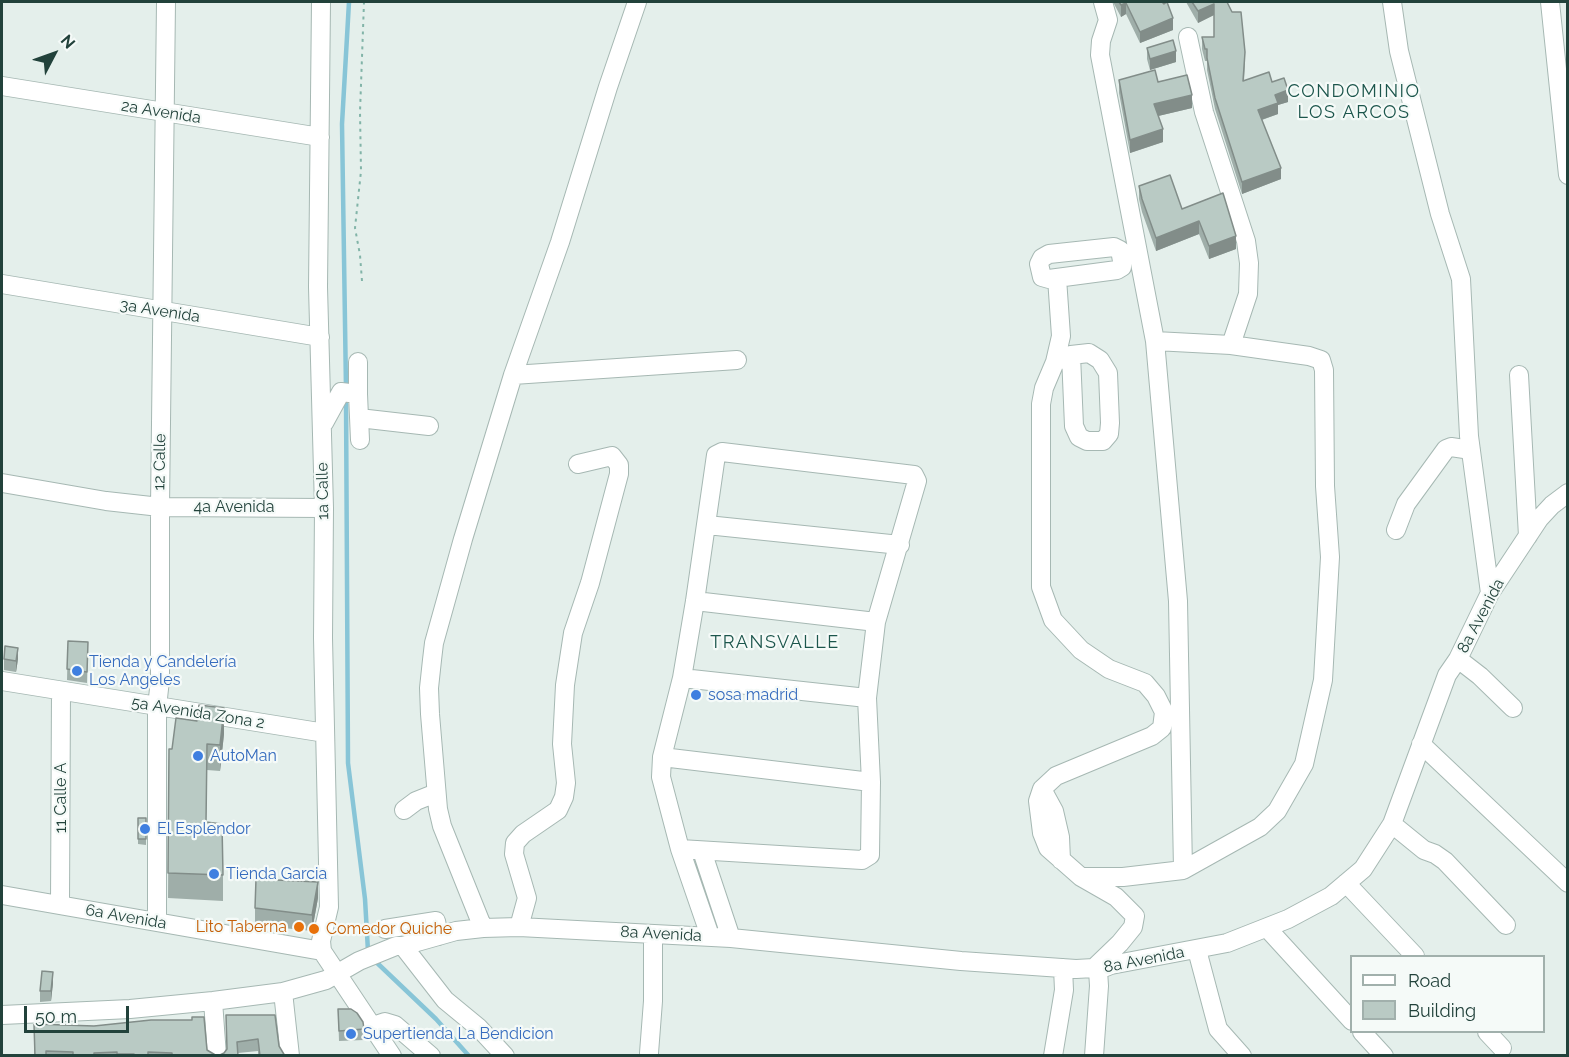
<!DOCTYPE html>
<html>
<head>
<meta charset="utf-8">
<style>
	body { margin:0 }
	#map { position:relative; width:1569px; height:1057px; overflow:hidden; background:#e4efeb; font-family:Raleway,sans-serif }
	canvas { display:block }
	.frame { position:absolute; inset:0; border:3px solid #22423b; pointer-events:none }
	.legend { position:absolute; left:1350px; top:955px; width:195px; height:78px; box-sizing:border-box; background:#f5faf8; border:2px solid #a1b0ac; margin:0; padding:8px 10px; list-style:none; font-size:18px; color:#22423b }
	.legend li { display:flex; align-items:center; gap:12px; height:30px }
	.legend b { width:30px; border:2px solid #a1b0ac }
	.north { position:absolute; left:24px; top:24px; width:60px; height:60px; -webkit-text-stroke:4px #f5faf8; paint-order:stroke; rotate:49deg; font-size:16px; font-weight:700; line-height:24px; text-align:center; color:#22423b }
	.north::after { content:''; display:block; margin:auto; width:21px; height:27px; background:#22423b; clip-path:polygon(50% 0,100% 100%,50% 72%,0 100%) }
	.scale { position:absolute; left:24px; top:1006px; width:105px; height:27px; box-sizing:border-box; border:3px solid #22423b; border-top:0; padding-left:8px; font-size:18px; line-height:21px; white-space:nowrap; color:#22423b; -webkit-text-stroke:4px #f5faf8; paint-order:stroke }
</style>
</head>
<body>
<div id="map">
<canvas width="1569" height="1057"></canvas>
<div class="frame"></div>
<ul class="legend">
<li><b style="height:8px;background:#fff"></b>Road</li>
<li><b style="height:16px;background:#b9cac4"></b>Building</li>
</ul>
<div class="north">N</div>
<div class="scale">50 m</div>
</div>
<script>
const g = document.querySelector('canvas').getContext('2d');
g.lineJoin = 'round';
const toPath = rows => new Path2D(rows.map(r => 'M' + r).join(''));
function stroke(path, color, width, dash) { g.strokeStyle = color; g.lineWidth = width; g.lineCap = dash ? 'butt' : 'round'; g.setLineDash(dash || []); g.stroke(path); }
function fill(path, color) { g.fillStyle = color; g.fill(path, 'evenodd'); }
function write(font, color, halo, rows, align = 'center') {
  g.font = font + ' Raleway,sans-serif'; g.lineWidth = 4.5; g.setLineDash([]); g.textBaseline = 'middle'; g.strokeStyle = halo; g.fillStyle = color; for (const [text, x, y, turn = 0] of rows) {
    g.save(); g.translate(x, y); g.rotate((+turn || 0) * Math.PI / 180); g.textAlign = isNaN(turn) ? turn : align; if (halo) g.strokeText(text, 0, 0); g.fillText(text, 0, 0); g.restore();
  }
}
const stream = toPath([
	[346,389,342,124,349,2],
	[346,397,348,763,365,899,368,951],
	[374,960,436,1019,469,1056]
]);
const path = toPath([
	[362,281,360,255,355,228,361,171,360,112,364,2]
]);
const minor = toPath([
	[321,2,318,287,324,508,323,638,329,907,321,941,322,951,392,1056],
	[1103,2,1108,20,1101,41,1100,55,1155,341,1178,601,1183,870],
	[1392,2,1399,51,1440,214,1461,279,1469,436,1490,593],
	[1550,2,1568,175],
	[1188,37,1204,112,1246,241,1249,263,1248,294,1231,345],
	[2,86,320,137],
	[1114,247,1120,250,1122,261,1122,267,1117,270,1049,279,1042,277,1039,264,1042,258,1049,254,1114,247],
	[2,284,320,337],
	[1071,355,1074,426,1079,437,1087,441,1103,441,1109,434,1110,423,1108,373,1100,360,1089,353,1071,355,1055,362,1044,388,1041,404,1041,587,1053,620,1081,650,1109,669,1145,683,1156,696,1164,712,1162,728,1152,736,1056,776,1042,789,1038,801,1042,833,1048,848,1081,877,1116,897,1135,916,1133,927,1120,943,1094,968],
	[1055,362,1061,336,1057,278],
	[513,375,737,360],
	[1519,375,1528,536],
	[358,394,358,362],
	[359,418,429,426],
	[324,423,341,392,358,394,360,440],
	[2,483,106,501,160,507,324,508],
	[707,525,900,545],
	[1396,530,1406,504,1446,449,1451,447,1471,450],
	[695,601,876,622],
	[1458,659,1480,676,1513,708],
	[682,678,867,698],
	[2,681,325,733],
	[1421,744,1568,883],
	[662,757,871,782],
	[1042,789,1054,811,1060,837,1061,860],
	[404,810,416,801,436,793],
	[1392,824,1424,850,1435,854,1445,861,1506,925],
	[680,849,862,860,870,855,871,782,867,698,876,622,917,481,914,475,722,452,716,455,695,601,682,678,662,757,661,777,680,849,710,936],
	[702,851,731,938],
	[1082,877,1123,877,1183,870,1260,827,1277,811,1304,764,1323,680,1330,557,1325,486,1324,370,1321,360,1309,356,1231,345,1155,341],
	[1346,883,1415,956],
	[2,895,322,951],
	[60,905,61,691],
	[157,922,157,707,160,680,160,507,166,2],
	[519,927,527,898,514,854,515,843,523,834,558,810,564,797,566,783,562,744,565,685,573,633,590,583,619,474,619,465,612,456,578,464],
	[483,928,442,826,438,809,430,714,429,688,432,660,434,643,463,539,513,375,560,242,608,87,637,2],
	[1267,928,1352,1021],
	[385,929,436,921,439,936],
	[403,946,445,1000,479,1028,505,1056],
	[1197,950,1218,1029,1242,1056],
	[283,992,290,1056],
	[213,1001,217,1056],
	[2,1015,130,1009,213,1001,283,992,326,980,359,961,396,946,403,946,456,931,483,928,519,927,731,938,961,961,1076,969,1094,968,1098,970,1111,965,1227,943,1288,919,1331,896,1363,869,1392,824,1447,675,1458,659,1490,593,1539,519,1552,505,1568,493],
	[373,1026,385,1022,395,1025,431,1056],
	[1362,1032,1384,1056],
	[1487,1032,1502,1048],
	[649,1053,653,1001,653,934],
	[1053,1056,1064,990,1063,968],
	[1094,1056,1099,986,1098,970]
]);
const wall = toPath([
	[1113,2,1162,2,1173,30,1140,43,1126,14,1121,17],
	[1186,2,1227,2,1245,64,1244,81,1272,82,1288,102,1278,105,1278,114,1262,120,1281,179,1242,194,1215,109,1207,70,1207,61,1205,61,1202,49,1202,37,1214,37,1214,15,1198,23],
	[1147,48,1176,62,1150,70,1147,59],
	[1119,80,1158,82,1192,108,1158,116,1163,142,1130,153,1119,93],
	[1139,186,1182,209,1236,249,1209,259,1199,234,1156,251,1142,212,1139,199],
	[68,641,88,642,87,683,67,680],
	[4,659,18,659,16,672,4,670],
	[224,734,220,771,207,770,206,822,223,875,223,901,168,898,169,749,172,749],
	[138,818,146,818,146,845,138,844],
	[318,898,312,931,255,925,255,908],
	[53,983,51,1001,40,1002,40,991],
	[338,1009,364,1029,364,1040,339,1041],
	[226,1015,279,1046,285,1056,258,1056,258,1051,238,1053,224,1053,227,1049],
	[34,1024,207,1050,217,1056,34,1056]
]);
const shadedWall = toPath([
	[1126,3,1126,14,1121,17,1121,5],
	[1214,4,1214,15,1198,23,1198,11],
	[1173,18,1173,30,1140,43,1140,32],
	[1176,51,1176,62,1150,70,1150,59],
	[1288,90,1288,102,1278,105,1278,114,1258,121,1258,110,1275,95],
	[1192,95,1192,108,1154,117,1154,104],
	[1163,129,1163,142,1130,153,1130,140],
	[1281,168,1281,179,1242,194,1242,182],
	[1199,221,1199,234,1156,251,1156,238],
	[1236,236,1236,249,1209,259,1209,246],
	[18,648,18,659,16,672,16,661],
	[224,708,224,734,220,771,220,745],
	[318,882,318,898,312,931,312,915],
	[53,972,53,983,51,1001,51,991]
]);
const building = toPath([
	[1119,2,1162,2,1164,4,1167,2,1173,18,1140,32,1126,3,1121,5,1119,2],
	[1192,2,1227,2,1232,12,1241,12,1245,52,1243,81,1269,72,1272,82,1284,78,1288,90,1275,95,1278,103,1258,110,1281,168,1242,182,1215,98,1207,58,1207,49,1205,49,1202,37,1214,37,1214,4,1198,11,1192,2],
	[1173,40,1176,51,1150,59,1147,48,1173,40],
	[1155,70,1158,82,1187,75,1192,95,1154,104,1163,129,1130,140,1119,80,1155,70],
	[1170,175,1182,209,1223,193,1236,236,1209,246,1199,221,1156,238,1142,199,1139,186,1170,175],
	[68,641,88,642,87,672,67,669,68,641],
	[5,646,18,648,16,661,4,659,5,646],
	[199,705,224,708,220,745,207,744,206,822,222,824,223,875,168,873,169,749,172,749,176,718,197,721,199,705],
	[138,818,146,818,146,839,138,839,138,818],
	[256,879,318,882,312,915,255,908,256,879],
	[42,971,53,972,51,991,40,991,42,971],
	[338,1009,351,1009,357,1013,363,1022,364,1029,339,1031,338,1009],
	[226,1015,275,1015,279,1046,285,1056,260,1056,258,1039,237,1042,238,1056,218,1056,224,1053,227,1049,226,1015],
	[192,1017,204,1017,207,1050,217,1056,172,1056,172,1053,148,1052,148,1056,134,1056,134,1054,117,1054,117,1052,94,1053,94,1056,73,1056,73,1052,46,1051,46,1056,35,1056,34,1024,94,1026,151,1020,192,1020,192,1017]
]);
const markers = [
	[77,671,6,"#3f7fe0"],
	[696,695,6,"#3f7fe0"],
	[198,756,6,"#3f7fe0"],
	[145,829,6,"#3f7fe0"],
	[214,874,6,"#3f7fe0"],
	[299,927,6,"#e8710a"],
	[314,929,6,"#e8710a"],
	[351,1034,6,"#3f7fe0"]
];
const streetNames = [
	["2a Avenida",161,112,9],
	["3a Avenida",160,311,9],
	["12 Calle",160,462,-89],
	["1a Calle",323,491,-91],
	["4a Avenida",234,507],
	["8a Avenida",1481,616,-62],
	["5a Avenida Zona 2",198,713,9],
	["11 Calle A",61,798,-90],
	["6a Avenida",126,917,10],
	["8a Avenida",661,934,3],
	["8a Avenida",1144,960,-11]
];
const shopNames = [
	["Tienda y Candelería",89,662],
	["Los Angeles",89,680],
	["sosa madrid",708,695],
	["AutoMan",210,756],
	["El Esplendor",157,829],
	["Tienda Garcia",226,874],
	["Supertienda La Bendicion",363,1034]
];
const foodNames = [
	["Lito Taberna",287,927],
	["Comedor Quiche",326,929,"left"]
];
const neighbourhoodNames = [
	["CONDOMINIO",1354,92],
	["LOS ARCOS",1354,113],
	["TRANSVALLE",775,643]
];
stroke(stream, '#88c5d7', 4.5);
stroke(minor, '#a6b8b3', 20);
stroke(path, '#82b4a8', 2, [3, 4.5]);
stroke(minor, '#fff', 18);
fill(wall, '#9faea9');
fill(shadedWall, '#828d89');
fill(building, '#b9cac4');
stroke(building, '#828d89', 1.5);
for (const [x, y, r, color] of markers) { const dot = new Path2D(); dot.arc(x, y, r, 0, 2 * Math.PI); g.fillStyle = color; g.fill(dot); stroke(dot, '#f5faf8', 2); }
write('16px', '#22423b', '#f5faf8', streetNames);
write('16px', '#366cbe', '#f5faf8', shopNames, 'left');
write('16px', '#c56008', '#f5faf8', foodNames, 'right');
g.letterSpacing = '1.5px';
write('18px', '#1c564c', '#f5faf8', neighbourhoodNames);
g.letterSpacing = '0px';
</script>
</body>
</html>
